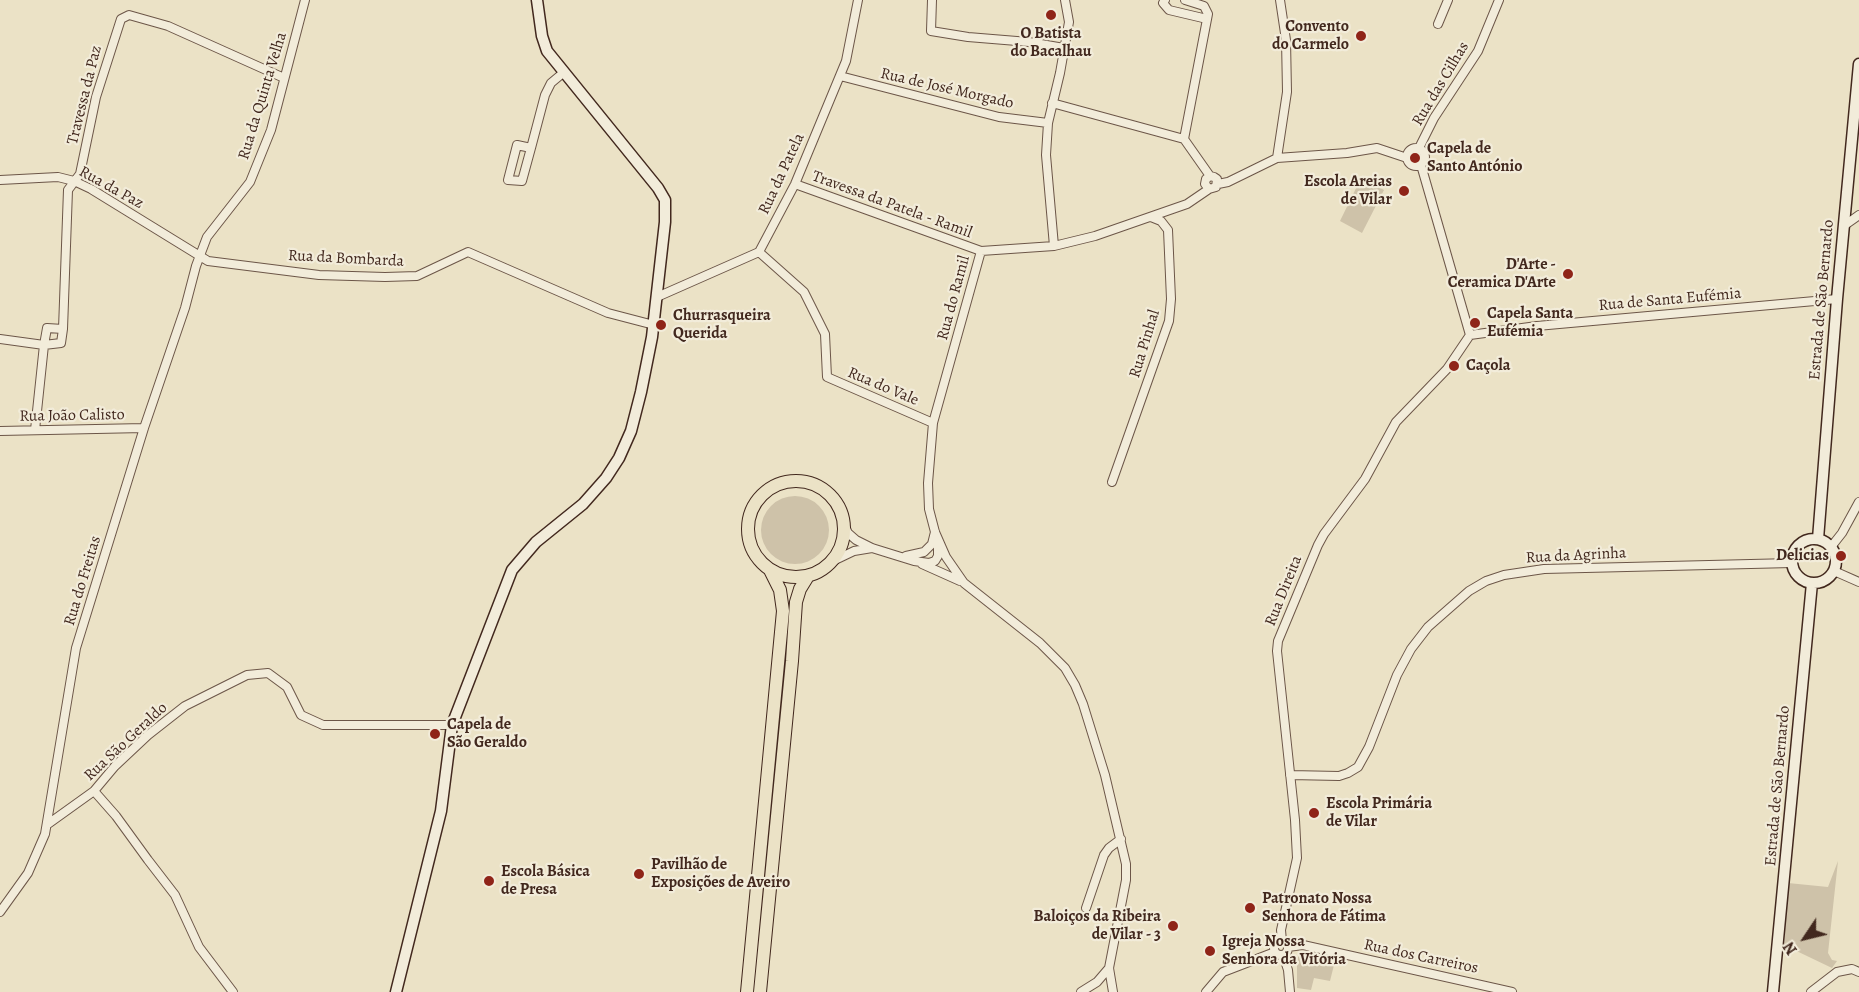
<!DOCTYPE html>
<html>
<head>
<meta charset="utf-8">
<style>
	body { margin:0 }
	#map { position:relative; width:1859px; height:992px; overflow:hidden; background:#ebe2c6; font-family:Alegreya,serif }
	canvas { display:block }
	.north { position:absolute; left:1775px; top:908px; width:60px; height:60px; -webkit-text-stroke:4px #f2ecda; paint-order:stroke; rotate:235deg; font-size:16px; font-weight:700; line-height:24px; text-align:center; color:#42281e }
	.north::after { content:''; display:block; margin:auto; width:21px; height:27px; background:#42281e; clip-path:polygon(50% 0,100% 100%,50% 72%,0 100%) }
</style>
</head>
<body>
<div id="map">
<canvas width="1859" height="992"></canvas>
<div class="north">N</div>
</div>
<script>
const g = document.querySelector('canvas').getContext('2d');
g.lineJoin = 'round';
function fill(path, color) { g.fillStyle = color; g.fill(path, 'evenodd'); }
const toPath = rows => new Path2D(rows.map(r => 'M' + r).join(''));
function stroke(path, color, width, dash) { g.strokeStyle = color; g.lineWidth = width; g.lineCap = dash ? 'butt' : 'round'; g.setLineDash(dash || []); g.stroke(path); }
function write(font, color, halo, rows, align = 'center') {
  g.font = font + ' Alegreya,serif'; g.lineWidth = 4.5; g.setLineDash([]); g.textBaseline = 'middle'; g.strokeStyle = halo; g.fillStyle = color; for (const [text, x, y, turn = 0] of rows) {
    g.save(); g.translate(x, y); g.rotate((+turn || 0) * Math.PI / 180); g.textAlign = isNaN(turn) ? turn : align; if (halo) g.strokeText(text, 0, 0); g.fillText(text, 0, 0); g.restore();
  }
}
const green = toPath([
	[1361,178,1384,190,1362,233,1340,221],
	'761 530a34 34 0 1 1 68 0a34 34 0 1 1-68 0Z',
	[1838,861,1828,953,1832,960,1837,961,1832,968,1784,945,1788,883,1828,887],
	[1304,951,1336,957,1330,981,1314,978,1311,990,1297,988,1297,958]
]);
const street = toPath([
	[932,0,931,31,968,37,1029,42,1064,48],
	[1165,0,1163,3,1169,10,1207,19],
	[1438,24,1448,0],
	[840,76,999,117,1048,123],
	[1052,103,1184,139,1210,176],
	[1184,139,1208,14,1204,6,1185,0],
	[517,145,531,148,522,181,508,180,517,145],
	'1407 157a9 9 0 1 1 18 0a9 9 0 1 1-18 0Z',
	[531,148,545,95,551,83,563,73],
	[1419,148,1434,118,1478,51,1499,0],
	[1277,158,1287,92,1286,40,1280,0],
	[1421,165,1470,335],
	[0,180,58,177,74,181,91,189,208,261,319,275,385,277,417,276,468,252,608,313,654,325],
	[795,184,981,251],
	[1218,184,1228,182,1277,158,1347,153,1377,148,1407,158],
	[1845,225,1859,215],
	[1054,246,1046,155,1048,123,1060,73,1069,22,1065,0],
	[759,252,804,292,825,334,827,377,933,423],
	[657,297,759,252,795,184,846,61,858,0],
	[63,329,47,328,44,345,61,343,63,329,68,190,80,174,96,97,121,19,129,15,168,26,284,78],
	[1470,335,1537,326,1837,299],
	[0,339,44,345,35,430],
	[0,431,144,428],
	[1112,482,1169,321,1171,299,1168,230,1161,221,1151,217],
	[844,524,848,533,856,540,872,548,914,561,929,563,935,561,938,556,938,545],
	[1831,547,1842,533,1859,502],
	[906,556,924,552,932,544,935,532],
	[831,562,854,551,872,548],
	[922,564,960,581],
	[1834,571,1859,582],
	[1290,775,1339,776,1348,773,1358,767,1369,747,1397,675,1411,649,1428,627,1469,591,1486,581,1504,575,1544,569,1792,563],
	[94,791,116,816,148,860,175,895,199,947,233,992],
	[48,824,94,791,115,766,148,735,185,706,247,675,268,673,287,687,301,715,323,725,452,725],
	[1086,908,1104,855,1109,848,1121,839],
	[0,912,28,873,45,834,76,648,144,428,185,308,196,266,207,237,250,182,271,130,305,0],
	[1282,941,1281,930,1297,858,1295,820,1277,651,1278,641,1318,545,1324,534,1365,479,1396,422,1447,369,1470,335],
	'1274 948a7 7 0 1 1 14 0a7 7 0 1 1-14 0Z',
	[1288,947,1303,945,1512,992],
	[1283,955,1288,970,1290,992],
	[1081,992,1097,982,1109,968],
	[1113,992,1109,968,1126,880,1126,864,1105,775,1083,704,1075,685,1065,668,1040,643,964,583,946,557,935,532,929,509,928,483,933,423,981,251,1054,246,1095,236,1187,204,1209,189,1216,187,1217,179,1214,177,1210,176,1206,179,1205,184,1209,189],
	[1206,992,1223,972,1275,952],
	[1811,992,1837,972,1852,969,1859,972]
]);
const secondary = toPath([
	'1792 561a22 22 0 1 1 44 0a22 22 0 1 1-44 0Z',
	[1818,539,1837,299,1859,64],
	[396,992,441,811,452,725,512,570,536,542,583,504,606,478,619,458,631,431,641,392,652,337,665,222,665,200,658,188,547,51,542,36,537,0],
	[1773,992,1812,583]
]);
const primary = toPath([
	'748 529a48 48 0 1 1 96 0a48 48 0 1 1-96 0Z',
	[747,992,783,611,780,590,770,570],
	[760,992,792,661,796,602,800,589,808,576]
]);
const markers = [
	[1051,15,6,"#8f2418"],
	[1361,36,6,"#8f2418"],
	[1415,158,6,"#8f2418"],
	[1404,191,6,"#8f2418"],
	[1568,274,6,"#8f2418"],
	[1475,323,6,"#8f2418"],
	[661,325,6,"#8f2418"],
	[1454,366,6,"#8f2418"],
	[1841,556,6,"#8f2418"],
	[435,734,6,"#8f2418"],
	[1314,813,6,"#8f2418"],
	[639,874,6,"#8f2418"],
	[489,881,6,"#8f2418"],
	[1250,908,6,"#8f2418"],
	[1173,926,6,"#8f2418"],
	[1210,951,6,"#8f2418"]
];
const poiNames = [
	["Convento",1349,27,"right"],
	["do Carmelo",1349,45,"right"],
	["O Batista",1051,34,"center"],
	["do Bacalhau",1051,52,"center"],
	["Capela de",1427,149],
	["Santo António",1427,167],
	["Escola Areias",1392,182,"right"],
	["de Vilar",1392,200,"right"],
	["D'Arte -",1556,265,"right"],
	["Ceramica D'Arte",1556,283,"right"],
	["Capela Santa",1487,314],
	["Eufémia",1487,332],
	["Churrasqueira",673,316],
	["Querida",673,334],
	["Caçola",1466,366],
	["Delicias",1829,556,"right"],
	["Capela de",447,725],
	["São Geraldo",447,743],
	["Escola Primária",1326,804],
	["de Vilar",1326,822],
	["Pavilhão de",651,865],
	["Exposições de Aveiro",651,883],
	["Escola Básica",501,872],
	["de Presa",501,890],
	["Patronato Nossa",1262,899],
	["Senhora de Fátima",1262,917],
	["Baloiços da Ribeira",1161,917,"right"],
	["de Vilar - 3",1161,935,"right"],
	["Igreja Nossa",1222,942],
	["Senhora da Vitória",1222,960]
];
const streetNames = [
	["Rua das Cilhas",1441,84,-59],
	["Rua de José Morgado",947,89,13],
	["Travessa da Paz",85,95,-76],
	["Rua da Quinta Velha",263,96,-73],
	["Rua da Patela",782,174,-65],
	["Rua da Paz",111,188,29],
	["Travessa da Patela - Ramil",892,205,20],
	["Rua da Bombarda",346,259,3],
	["Rua do Ramil",954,298,-75],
	["Rua de Santa Eufémia",1670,300,-5],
	["Estrada de São Bernardo",1822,300,-85],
	["Rua Pinhal",1145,344,-73],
	["Rua do Vale",883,387,23],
	["Rua João Calisto",72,416,-1],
	["Rua da Agrinha",1576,556,-3],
	["Rua do Freitas",83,581,-73],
	["Rua Direita",1284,591,-68],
	["Rua São Geraldo",126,742,-43],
	["Estrada de São Bernardo",1778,786,-85],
	["Rua dos Carreiros",1421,957,12]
];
fill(green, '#cec2a9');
stroke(street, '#6c5648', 10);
stroke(secondary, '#42281e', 13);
stroke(primary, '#42281e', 14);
stroke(street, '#f2ecda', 8);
stroke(secondary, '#f2ecda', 10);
stroke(primary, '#ebe2c6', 12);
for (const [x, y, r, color] of markers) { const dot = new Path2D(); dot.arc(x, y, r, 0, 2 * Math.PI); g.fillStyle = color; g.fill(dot); stroke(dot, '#f2ecda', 2); }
write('bold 16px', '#42281e', '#f2ecda', poiNames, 'left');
write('16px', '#42281e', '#f2ecda', streetNames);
</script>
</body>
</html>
